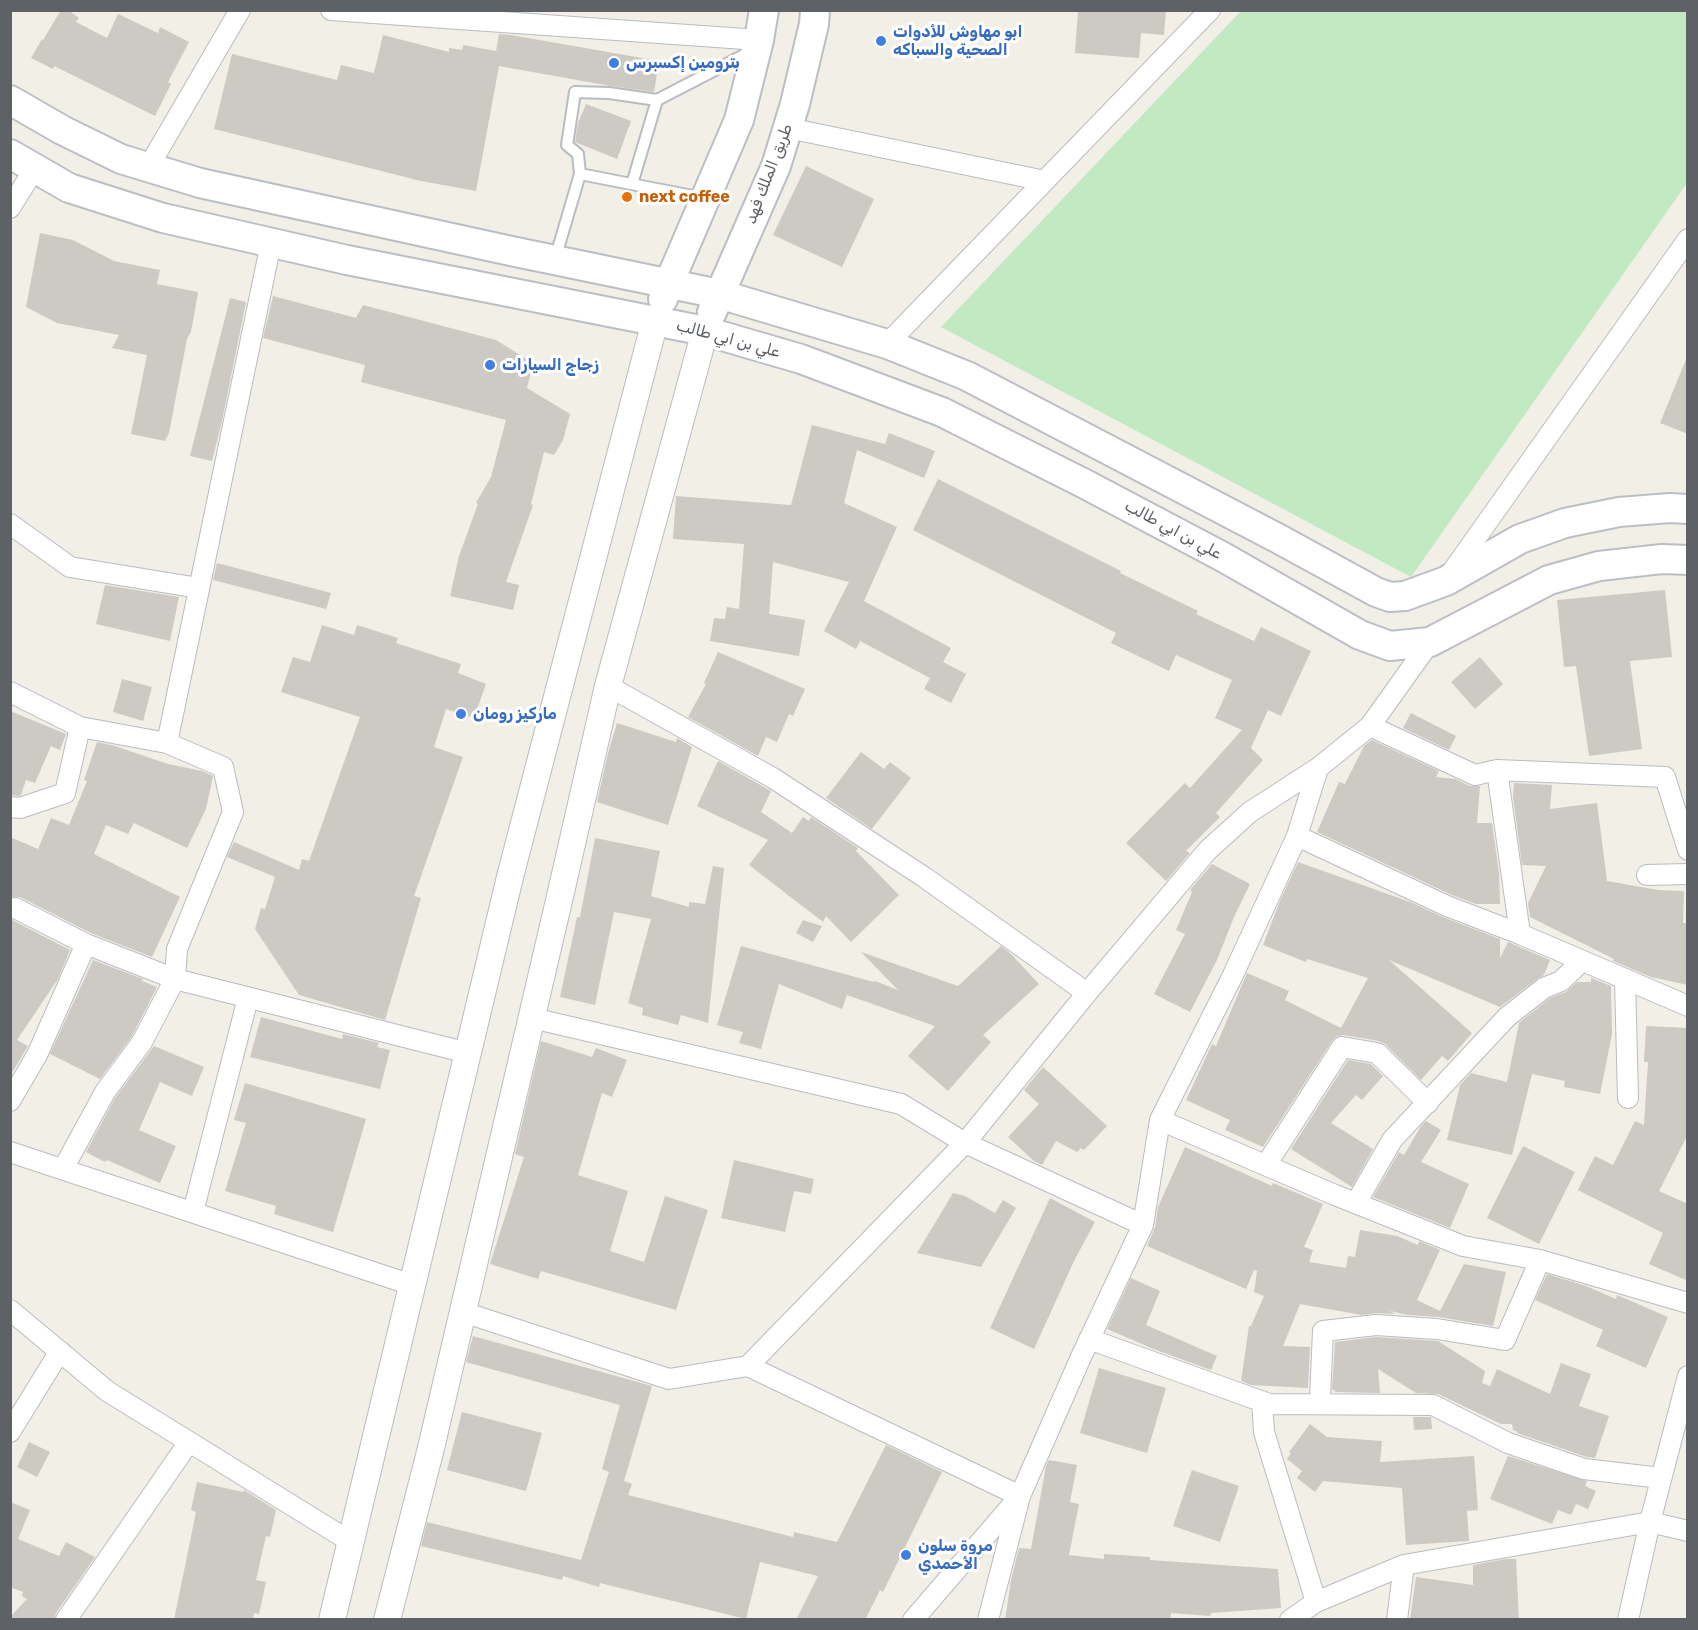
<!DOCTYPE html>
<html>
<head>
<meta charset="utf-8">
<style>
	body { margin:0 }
	#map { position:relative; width:1698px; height:1630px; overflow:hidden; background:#f1efe6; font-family:Rubik,sans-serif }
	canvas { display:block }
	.frame { position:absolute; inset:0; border:12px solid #5e6267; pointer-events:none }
</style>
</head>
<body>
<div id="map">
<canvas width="1698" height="1630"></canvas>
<div class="frame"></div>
</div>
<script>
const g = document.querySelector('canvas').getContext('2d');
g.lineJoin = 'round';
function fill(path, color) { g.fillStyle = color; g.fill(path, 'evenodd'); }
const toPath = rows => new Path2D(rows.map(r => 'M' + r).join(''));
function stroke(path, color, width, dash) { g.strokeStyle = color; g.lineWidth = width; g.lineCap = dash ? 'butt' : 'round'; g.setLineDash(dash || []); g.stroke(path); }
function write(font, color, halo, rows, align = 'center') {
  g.font = font + ' Rubik,Vazirmatn,sans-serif'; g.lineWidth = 6; g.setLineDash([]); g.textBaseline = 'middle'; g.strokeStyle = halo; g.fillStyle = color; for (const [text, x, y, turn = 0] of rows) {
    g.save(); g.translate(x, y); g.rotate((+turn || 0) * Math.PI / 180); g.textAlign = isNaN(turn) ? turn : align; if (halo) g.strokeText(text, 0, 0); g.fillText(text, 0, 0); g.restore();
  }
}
const green = toPath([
	[1241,11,1687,11,1687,183,1411,577,941,327]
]);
const building = toPath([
	[61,10,68,10,79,18,76,22,107,38,118,14,158,33,160,27,189,42,168,82,171,84,155,116,54,66,53,69,31,58,42,39,43,40],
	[1078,10,1166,10,1164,35,1141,33,1139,58,1075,53],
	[499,34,511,35,659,61,654,92,605,85,499,66,476,191,421,181,214,129,232,54,337,80,341,65,374,73,383,35,449,52,449,48,462,50,463,45,496,51],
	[586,104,631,121,617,159,575,142,578,123],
	[806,166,874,199,842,267,773,235],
	[40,233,73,240,114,261,160,270,157,284,198,292,191,332,187,339,169,433,165,441,131,434,147,355,112,348,119,335,57,323,26,307],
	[273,296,356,318,363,305,496,340,533,363,527,388,570,414,563,440,554,455,544,452,531,504,533,505,506,582,519,585,513,610,450,596,459,556,478,504,476,503,491,477,506,420,361,382,365,365,263,338],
	[230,298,246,302,222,421,212,461,190,456],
	[1687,357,1688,357,1688,434,1660,423],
	[812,425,885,444,889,433,935,451,924,478,857,450,844,503,897,527,864,601,951,648,943,662,966,674,951,703,924,689,930,678,860,641,856,649,824,631,849,582,773,562,769,614,805,620,799,656,710,641,714,618,725,619,727,607,739,609,744,544,673,539,676,496,791,505],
	[938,479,1121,571,1120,573,1198,611,1196,614,1254,641,1261,627,1311,651,1281,716,1268,710,1251,748,1263,760,1216,813,1220,817,1186,851,1190,853,1166,881,1126,843,1185,783,1190,788,1242,730,1215,718,1232,680,1176,655,1169,671,1111,643,1116,633,913,530],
	[217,563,331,593,326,609,213,580],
	[105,585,179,597,170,641,96,624],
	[1665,590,1672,657,1630,661,1642,749,1589,756,1576,666,1564,667,1557,600],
	[322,625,354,635,357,625,398,638,396,643,461,664,458,673,486,684,474,718,446,709,434,747,463,757,414,896,421,898,385,1020,299,995,255,929,261,908,265,909,275,877,227,857,234,842,299,870,302,859,309,861,360,717,281,692,293,657,310,662],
	[718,652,805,689,793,716,789,714,777,742,766,737,758,756,688,717,706,684,704,683],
	[1480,657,1503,684,1475,709,1451,682],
	[122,679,152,687,143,721,113,712],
	[10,711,66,734,60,750,51,746,35,783,26,780,21,795,19,796,10,795],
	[1411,713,1456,736,1449,750,1403,728],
	[617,723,676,742,677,738,692,747,668,825,597,802,608,753],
	[1372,740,1439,771,1436,777,1455,779,1470,786,1480,786,1477,823,1492,823,1499,873,1500,904,1476,904,1452,895,1317,832,1339,782,1345,784,1364,746],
	[97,742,115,746,168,764,202,771,213,776,206,809,187,848,134,823,128,834,106,825,94,854,180,897,152,957,91,933,20,897,10,897,10,837,38,849,51,818,69,825,87,781,84,780],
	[861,752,884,769,890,762,911,778,872,829,826,798],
	[718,761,771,791,761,812,792,833,803,817,809,821,811,817,858,848,856,851,899,895,851,942,826,916,823,922,749,865,768,840,697,806],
	[1514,783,1552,785,1550,809,1597,803,1607,881,1658,890,1684,891,1683,923,1688,923,1688,985,1651,977,1613,961,1614,959,1530,917,1528,903,1546,866,1522,865,1513,797],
	[595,838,660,851,651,896,689,907,689,902,705,904,713,866,724,868,708,1023,681,1015,678,1025,642,1015,643,1008,628,1003,651,919,614,912,595,1005,560,997,577,917,580,917],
	[1298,862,1410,902,1443,917,1500,939,1500,958,1508,942,1550,960,1544,975,1537,979,1500,1007,1389,960,1472,1033,1448,1061,1442,1056,1421,1080,1385,1044,1379,1041,1344,1035,1337,1036,1332,1041,1263,1147,1225,1130,1230,1120,1186,1100,1212,1044,1216,1046,1247,973,1289,991,1285,1000,1341,1028,1368,978,1307,959,1306,962,1263,945,1280,901],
	[1212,864,1250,884,1234,917,1217,960,1190,1012,1154,994,1185,934,1176,930,1192,892,1190,890],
	[10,919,70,950,58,979,17,1040,28,1046,10,1076],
	[803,920,822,926,813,942,796,933],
	[741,946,874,982,875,981,898,990,861,952,958,986,1001,946,1011,954,1039,984,983,1035,991,1042,948,1091,908,1056,935,1026,847,995,842,1009,779,984,761,1049,739,1043,743,1032,717,1025],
	[93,960,143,979,142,981,157,987,132,1036,100,1079,50,1054],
	[1591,978,1611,986,1612,1034,1600,1094,1564,1087,1565,1081,1532,1074,1512,1155,1447,1140,1460,1085,1471,1073,1507,1082,1519,1023,1550,998,1566,992,1577,982,1591,982],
	[261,1017,342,1039,343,1034,379,1043,377,1047,390,1050,380,1089,250,1057],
	[1646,1026,1688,1028,1688,1134,1659,1191,1688,1204,1688,1281,1649,1264,1663,1233,1578,1190,1595,1156,1613,1165,1635,1121,1644,1125,1648,1062,1644,1062],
	[541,1041,592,1057,596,1048,627,1060,612,1097,602,1093,578,1175,628,1191,610,1251,644,1262,665,1196,708,1210,676,1310,541,1271,538,1279,490,1264,524,1157,515,1154],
	[154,1046,204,1067,192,1096,160,1082,139,1130,176,1146,160,1183,107,1160,105,1162,86,1152,115,1098],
	[1348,1060,1371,1064,1383,1076,1362,1100,1356,1095,1331,1123,1373,1149,1352,1187,1291,1149],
	[1043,1067,1107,1126,1084,1150,1081,1148,1077,1152,1056,1141,1042,1165,1034,1161,1008,1137,1039,1104,1024,1090],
	[245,1083,366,1119,333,1232,274,1214,276,1206,225,1191,246,1123,234,1120],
	[1426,1121,1441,1130,1421,1162,1469,1184,1450,1228,1373,1197,1399,1152,1404,1155,1421,1126],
	[1523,1146,1575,1172,1539,1244,1487,1218],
	[1185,1147,1272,1186,1273,1183,1323,1204,1304,1247,1313,1250,1309,1262,1346,1268,1348,1256,1355,1257,1360,1230,1397,1236,1418,1245,1419,1241,1440,1250,1417,1300,1440,1311,1464,1264,1506,1272,1493,1326,1439,1317,1408,1315,1390,1311,1395,1314,1377,1313,1362,1315,1300,1304,1283,1346,1310,1347,1308,1388,1251,1385,1241,1381,1249,1326,1251,1326,1264,1296,1254,1292,1257,1271,1254,1270,1246,1289,1147,1246,1155,1227,1158,1207],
	[734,1160,814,1179,811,1194,794,1191,785,1232,721,1218],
	[953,1193,965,1196,995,1213,1003,1200,1016,1208,981,1267,917,1253],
	[1050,1198,1095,1222,1075,1259,1034,1349,990,1328],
	[1547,1274,1586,1286,1616,1299,1617,1295,1668,1317,1646,1368,1596,1346,1603,1330,1535,1300],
	[1131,1278,1160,1291,1146,1325,1217,1356,1211,1370,1156,1350,1107,1329],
	[473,1336,652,1386,624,1481,632,1484,628,1495,793,1537,794,1532,837,1542,886,1445,942,1472,883,1592,880,1590,865,1620,796,1620,818,1576,760,1562,746,1619,600,1583,599,1587,563,1576,562,1580,421,1546,427,1522,581,1560,609,1472,602,1469,620,1405,466,1362],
	[1376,1337,1438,1341,1485,1371,1482,1383,1490,1386,1497,1369,1550,1394,1561,1363,1591,1374,1579,1406,1609,1416,1595,1458,1587,1457,1517,1433,1518,1432,1513,1430,1512,1424,1501,1424,1438,1394,1416,1393,1378,1369,1380,1393,1334,1392,1336,1390,1332,1390,1335,1342],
	[1099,1368,1166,1388,1147,1453,1080,1433],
	[462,1412,542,1433,526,1491,447,1470],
	[1413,1417,1431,1417,1432,1429,1414,1430],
	[1310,1424,1327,1437,1382,1441,1380,1462,1474,1456,1478,1510,1467,1511,1469,1541,1406,1545,1402,1488,1323,1481,1315,1492,1297,1478,1302,1471,1287,1459,1291,1453,1289,1452],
	[29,1442,50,1452,37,1477,17,1467],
	[1508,1456,1587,1481,1585,1486,1596,1491,1588,1509,1576,1504,1571,1515,1558,1510,1552,1524,1490,1499],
	[1049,1460,1077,1465,1070,1502,1079,1504,1069,1555,1104,1559,1104,1554,1150,1557,1150,1560,1278,1569,1281,1608,1211,1613,1210,1616,1171,1613,1170,1620,1005,1620,1011,1580,1019,1548,1031,1549,1046,1466],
	[1192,1470,1239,1486,1220,1542,1173,1526],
	[197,1482,243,1492,244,1490,276,1510,270,1537,266,1536,256,1580,266,1582,259,1614,254,1613,253,1620,174,1620,196,1512,191,1510],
	[10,1502,30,1510,18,1539,59,1556,66,1542,95,1557,56,1613,54,1620,10,1620,10,1617,27,1599,22,1596,23,1592,10,1587],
	[1506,1559,1516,1559,1519,1620,1410,1620,1416,1577,1473,1585,1473,1565]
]);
const service = toPath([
	[580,174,703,198],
	[632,184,657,100],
	[555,259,580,174,578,154,567,145,575,92,609,93,657,100,744,55,750,49]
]);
const minor = toPath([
	[331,10,759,40],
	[788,128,1045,181],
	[149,166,240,10],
	[10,208,35,168],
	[887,344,1210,10],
	[10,524,70,567,199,588],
	[1449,576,1688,239],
	[608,686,773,778,924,877,1087,993],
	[10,692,80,727,167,743,271,243],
	[1370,726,1475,775,1497,770,1520,934],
	[167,743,223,767,233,812,177,949,175,979,468,1053],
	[1497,770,1665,777,1688,850],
	[10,807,20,808,65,793,80,727],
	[1297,836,1447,906,1520,934,1688,1006],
	[1647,875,1688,874],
	[15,908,86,944,175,979,142,1042,105,1092,63,1169],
	[1625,980,1628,1098],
	[532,1018,901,1104,965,1143,1143,1225],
	[10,1101,37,1055,86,944],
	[1160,1120,1335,1195,1463,1246,1540,1260,1688,1303],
	[10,1152,412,1285],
	[1266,1165,1342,1047,1377,1053,1428,1103],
	[1356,1203,1392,1140,1507,1017,1544,988,1561,981,1582,961],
	[193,1212,248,998],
	[10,1310,107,1391,351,1542],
	[463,1312,669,1379,748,1366,965,1143,1087,993,1208,850,1250,812,1318,768],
	[1089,1339,1269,1404,1433,1405,1508,1443,1584,1469,1661,1478],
	[748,1366,1020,1496,913,1620],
	[1320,1398,1323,1331,1376,1325,1437,1329,1505,1340,1540,1260],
	[1262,1401,1264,1432,1316,1602],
	[10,1432,60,1351],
	[66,1620,189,1442],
	[988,1620,1020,1496,1081,1357,1143,1225,1160,1120,1233,975,1297,836,1318,768,1370,726,1430,642],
	[1290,1620,1316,1602,1404,1565,1650,1522,1688,1531],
	[1397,1620,1404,1565],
	[1628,1620,1650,1522,1688,1376]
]);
const tertiary = toPath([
	[332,1620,510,877,655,321],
	[387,1620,431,1448,561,892,608,686,705,331]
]);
const secondary = toPath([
	[10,100,62,130,121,159,200,183,511,251,719,294,887,344,967,376,1279,539,1376,592,1390,597,1405,596,1446,581,1520,539,1565,523,1619,512,1670,508,1688,509],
	[10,154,69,188,163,218,347,260,705,331,801,359,942,412,1085,484,1223,557,1360,635,1390,646,1430,642,1549,580,1599,566,1662,559,1688,560],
	[663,299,669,283,739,120,759,40,764,10],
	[712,312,776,166,795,104,814,24,815,10]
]);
const markers = [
	[881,41,6,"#3f7fe0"],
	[614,63,6,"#3f7fe0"],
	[627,197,6,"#e8710a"],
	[490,365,6,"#3f7fe0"],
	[461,714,6,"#3f7fe0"],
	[906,1555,6,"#3f7fe0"]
];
const shopNames = [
	["ابو مهاوش للأدوات",893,32],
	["الصحية والسباكه",893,50],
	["بترومين إكسبرس",626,63],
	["زجاج السيارات",502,365],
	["ماركيز رومان",473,714],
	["مروة سلون",918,1546],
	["الأحمدي",918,1564]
];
const streetNames = [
	["طريق الملك فهد",769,174,-69],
	["علي بن ابي طالب",728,339,15],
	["علي بن ابي طالب",1173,530,28]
];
const foodNames = [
	["next coffee",639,197]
];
fill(green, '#c1eac3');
fill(building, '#cccac3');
stroke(service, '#b9bcc0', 14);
stroke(minor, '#b9bcc0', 22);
stroke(tertiary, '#b9bcc0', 28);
stroke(secondary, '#bbbfc5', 32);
stroke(service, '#fff', 10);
stroke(minor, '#fff', 20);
stroke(tertiary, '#fff', 26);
stroke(secondary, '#fff', 28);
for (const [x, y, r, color] of markers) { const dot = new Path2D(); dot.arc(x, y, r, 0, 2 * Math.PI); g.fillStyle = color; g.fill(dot); stroke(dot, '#fff', 2); }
write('bold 16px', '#366cbe', '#fff', shopNames, 'left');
write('16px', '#5e6267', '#fff', streetNames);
write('bold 16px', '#c56008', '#fff', foodNames, 'left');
</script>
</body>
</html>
